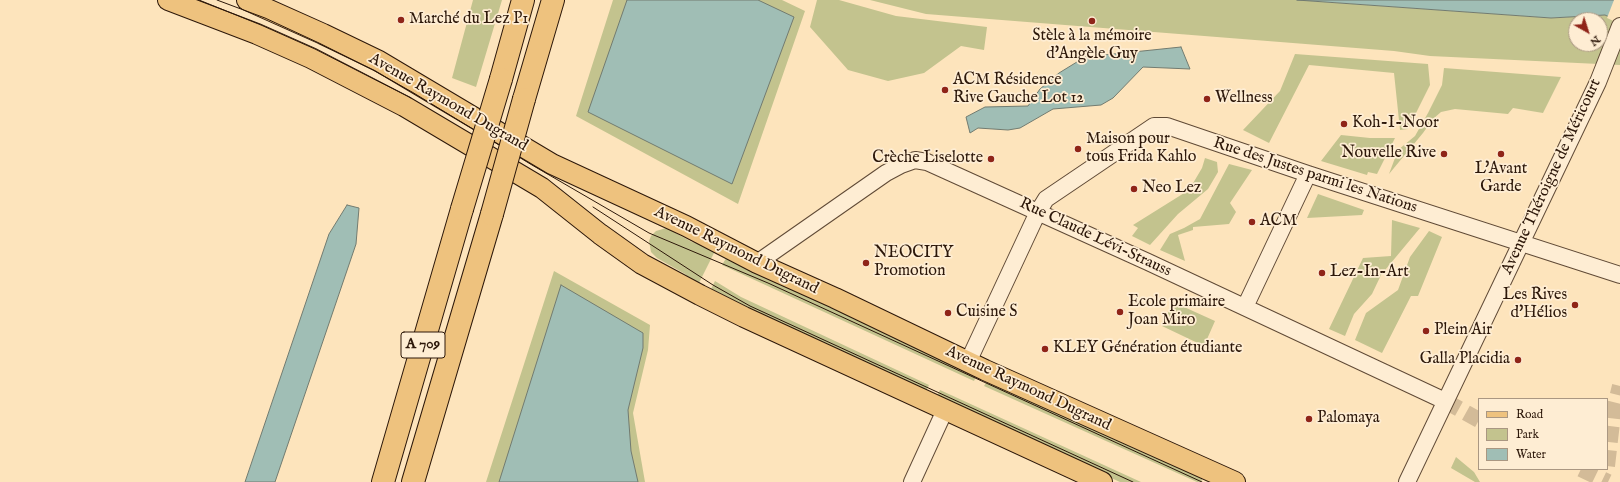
<!DOCTYPE html>
<html>
<head>
<meta charset="utf-8">
<style>
	body { margin:0 }
	#map { position:relative; width:1620px; height:482px; overflow:hidden; background:#fde4bc; font-family:"IM FELL English",serif }
	canvas { display:block }
	.legend { position:absolute; left:1478px; top:398px; width:130px; height:72px; box-sizing:border-box; background:#feedd3; border:1px solid #aa9782; margin:0; padding:5px 7px; list-style:none; font-size:12px; color:#2c1709 }
	.legend li { display:flex; align-items:center; gap:8px; height:20px }
	.legend b { width:20px; border:1px solid #aa9782 }
	.north { position:absolute; left:1568px; top:12px; width:40px; height:40px; box-sizing:border-box; background:#feedd3; border:1px solid #aa9782; border-radius:50%; rotate:141deg; font-size:11px; font-weight:700; line-height:16px; text-align:center; color:#2c1709 }
	.north::after { content:''; display:block; margin:auto; width:14px; height:18px; background:#8f2418; clip-path:polygon(50% 0,100% 100%,50% 72%,0 100%) }
</style>
</head>
<body>
<div id="map">
<canvas width="1620" height="482"></canvas>
<ul class="legend">
<li><b style="height:5px;background:#eec27e"></b>Road</li>
<li><b style="height:11px;background:#c3c38e"></b>Park</li>
<li><b style="height:11px;background:#a0beb5"></b>Water</li>
</ul>
<div class="north">N</div>
</div>
<script>
const g = document.querySelector('canvas').getContext('2d');
g.lineJoin = 'round';
function fill(path, color) { g.fillStyle = color; g.fill(path, 'evenodd'); }
const toPath = rows => new Path2D(rows.map(r => 'M' + r).join(''));
function stroke(path, color, width, dash) { g.strokeStyle = color; g.lineWidth = width; g.lineCap = dash ? 'butt' : 'round'; g.setLineDash(dash || []); g.stroke(path); }
function write(font, color, halo, rows, align = 'center') {
  g.font = font + ' "IM FELL English",serif'; g.lineWidth = 3.5; g.setLineDash([]); g.textBaseline = 'middle'; g.strokeStyle = halo; g.fillStyle = color; for (const [text, x, y, turn = 0] of rows) {
    g.save(); g.translate(x, y); g.rotate((+turn || 0) * Math.PI / 180); g.textAlign = isNaN(turn) ? turn : align; if (halo) g.strokeText(text, 0, 0); g.fillText(text, 0, 0); g.restore();
  }
}
const green = toPath([
	[473,0,502,0,476,87,452,78],
	[613,0,782,0,805,11,738,204,576,116],
	[817,0,839,0,896,16,987,27,984,50,961,46,924,73,888,81,848,70,810,27],
	[870,0,1297,0,1551,18,1605,15,1620,22,1620,65,1430,56,1394,51,926,14],
	[1576,20,1600,20,1600,44,1576,44],
	[1295,54,1428,64,1430,85,1408,129,1400,130,1394,73,1309,65,1269,143,1243,130,1280,91],
	[1444,68,1561,77,1543,113,1513,108,1508,114,1455,109,1441,112,1433,119,1423,133,1389,174,1398,150,1415,136,1428,113,1442,85],
	[1341,135,1370,138,1395,138,1377,174,1368,172,1367,175,1321,161],
	[1205,158,1217,162,1218,172,1208,189,1178,214,1150,245,1132,236,1138,228,1133,225,1189,190,1202,168],
	[1229,164,1252,170,1230,203,1236,212,1229,224,1193,227,1193,230,1178,235,1185,261,1160,250,1170,234,1184,228,1200,219],
	[1318,194,1364,210,1362,215,1307,218],
	[1392,220,1420,228,1381,275,1372,294,1354,314,1345,336,1329,329,1363,258,1391,256],
	[666,228,692,242,716,249,698,285,685,274,657,258,651,252,649,241,651,236,656,231],
	[1429,231,1442,237,1418,296,1411,296,1382,353,1355,340,1366,313,1398,290,1410,257],
	[728,255,978,372,974,381,722,265],
	[554,271,650,325,648,350,633,413,645,482,486,482],
	[715,281,741,297,929,385,925,393,710,291],
	[1173,302,1215,321,1204,346,1162,326],
	[989,378,1204,475,1201,482,1197,482,984,386],
	[940,390,1141,482,1120,482,936,398],
	[1456,457,1474,472,1480,482,1475,482,1451,468]
]);
const water = toPath([
	[627,0,758,0,794,17,732,184,588,112,627,0],
	[1297,0,1620,0,1620,22,1605,15,1551,18,1297,0],
	[1181,47,1190,69,1143,67,1113,98,1101,105,1053,109,1020,128,1008,130,978,128,970,133,966,117,985,107,1028,106,1040,89,1059,73,1085,57,1181,47],
	[347,205,359,208,356,244,275,482,245,482,329,234,347,205],
	[561,285,643,333,643,348,628,410,631,451,638,482,499,482,561,285]
]);
const pier = toPath([
	[1614,0,1620,0,1620,24,1607,18]
]);
const minorTunnel = toPath([
	[1445,401,1479,420],
	[1607,466,1613,414,1620,386],
	[1581,469,1608,482]
]);
const minor = toPath([
	[757,263,886,173,901,165,915,160,927,162,1148,262,1445,401],
	[1245,307,1308,174],
	[968,362,1038,212,1046,199,1154,126,1167,126,1308,174,1620,275],
	[912,482,945,410],
	[1407,482,1598,82,1620,26]
]);
const major = toPath([
	[168,0,257,34,311,58,404,106,542,188,600,234,642,264,700,295,744,317,1102,482],
	[247,0,323,34,379,61,552,164,686,226,757,263,835,298,985,370,1235,482]
]);
const highway = toPath([
	[501,79,523,0],
	[524,99,553,0],
	[383,482,462,209],
	[413,482,492,214]
]);
const tram = toPath([
	[199,0,261,25,315,49,411,98],
	[217,0,265,18,319,43,373,70,412,92,532,165,649,233,768,283,1202,482],
	[593,207,713,285,750,306,1133,482]
]);
const highwayBridge = toPath([
	[462,209,501,79],
	[492,214,524,99]
]);
const markers = [
	[401,20,4,"#8f2418"],
	[1092,21,4,"#8f2418"],
	[945,90,4,"#8f2418"],
	[1207,99,4,"#8f2418"],
	[1344,124,4,"#8f2418"],
	[1078,149,4,"#8f2418"],
	[1444,154,4,"#8f2418"],
	[1501,154,4,"#8f2418"],
	[991,159,4,"#8f2418"],
	[1134,189,4,"#8f2418"],
	[1252,222,4,"#8f2418"],
	[866,263,4,"#8f2418"],
	[1322,273,4,"#8f2418"],
	[1575,305,4,"#8f2418"],
	[1120,312,4,"#8f2418"],
	[948,313,4,"#8f2418"],
	[1426,331,4,"#8f2418"],
	[1045,349,4,"#8f2418"],
	[1518,360,4,"#8f2418"],
	[1309,419,4,"#8f2418"]
];
const shields = [
	[423,345,44]
];
const shieldNames = [
	["A 709",423,345]
];
const poiNames = [
	["Marché du Lez P1",409,20],
	["Stèle à la mémoire",1092,37,"center"],
	["d'Angèle Guy",1092,55,"center"],
	["ACM Résidence",953,81],
	["Rive Gauche Lot 12",953,99],
	["Wellness",1215,99],
	["Koh-I-Noor",1352,124],
	["Maison pour",1086,140],
	["tous Frida Kahlo",1086,158],
	["Nouvelle Rive",1436,154,"right"],
	["Crèche Liselotte",983,159,"right"],
	["L'Avant",1501,170,"center"],
	["Garde",1501,188,"center"],
	["Neo Lez",1142,189],
	["ACM",1260,222],
	["NEOCITY",874,254],
	["Promotion",874,272],
	["Lez-In-Art",1330,273],
	["Les Rives",1567,296,"right"],
	["d'Hélios",1567,314,"right"],
	["Ecole primaire",1128,303],
	["Joan Miro",1128,321],
	["Cuisine S",956,313],
	["Plein Air",1434,331],
	["KLEY Génération étudiante",1053,349],
	["Galla Placidia",1510,360,"right"],
	["Palomaya",1317,419]
];
const streetNames = [
	["Avenue Raymond Dugrand",448,103,30],
	["Rue des Justes parmi les Nations",1315,176,18],
	["Avenue Théroigne de Méricourt",1552,177,-65],
	["Rue Claude Lévi-Strauss",1095,238,25],
	["Avenue Raymond Dugrand",736,251,26],
	["Avenue Raymond Dugrand",1028,389,25]
];
fill(green, '#c3c38e');
fill(water, '#a0beb5');
stroke(water, '#727b70', 1);
fill(pier, '#fde4bc');
stroke(minorTunnel, '#d3bb98', 16, [16, 8]);
stroke(minor, '#604a36', 18);
stroke(major, '#2c1709', 22);
stroke(highway, '#2c1709', 24);
stroke(minor, '#feedd3', 16);
stroke(major, '#eec27e', 20);
stroke(highway, '#eec27e', 22);
stroke(tram, '#2c1709', 1);
stroke(highwayBridge, '#2c1709', 24, []);
stroke(highwayBridge, '#eec27e', 22);
for (const [x, y, r, color] of markers) { const dot = new Path2D(); dot.arc(x, y, r, 0, 2 * Math.PI); g.fillStyle = color; g.fill(dot); stroke(dot, '#feedd3', 1.5); }
for (const [x, y, w] of shields) { const box = new Path2D(); box.roundRect(x - w / 2, y - 13, w, 26, 3); g.fillStyle = '#feedd3'; g.fill(box); stroke(box, '#2c1709', 1); }
write('bold 15px', '#2c1709', null, shieldNames);
write('16px', '#2c1709', '#feedd3', poiNames, 'left');
write('16px', '#2c1709', '#feedd3', streetNames);
</script>
</body>
</html>
